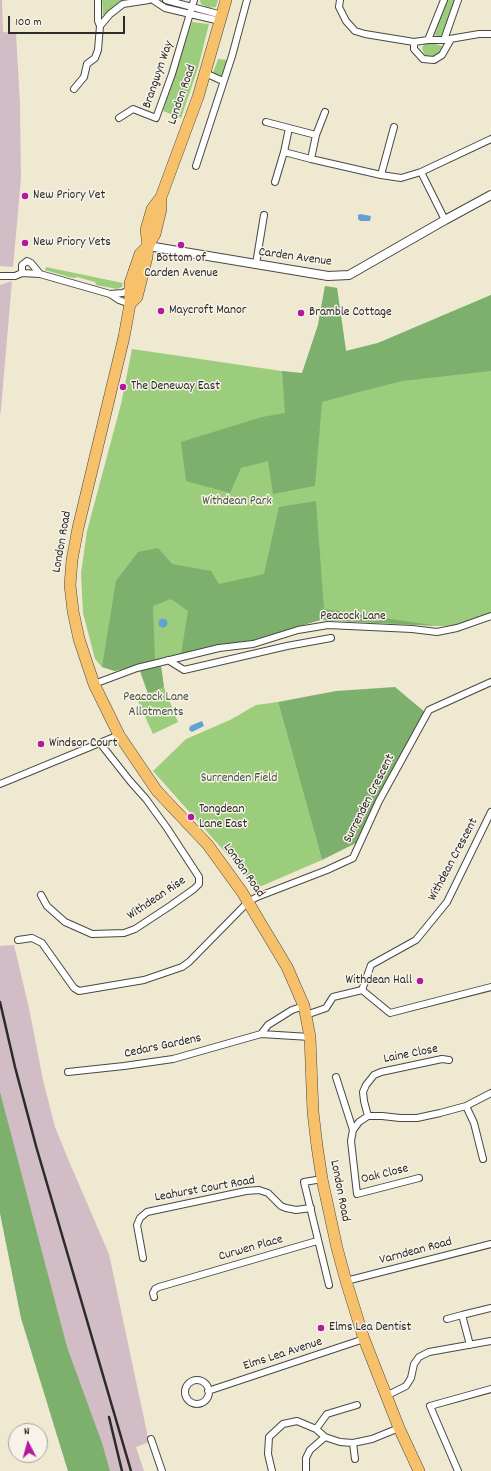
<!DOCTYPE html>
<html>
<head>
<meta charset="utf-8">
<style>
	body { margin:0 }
	#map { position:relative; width:491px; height:1471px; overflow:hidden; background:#f0e9d1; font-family:Dekko,sans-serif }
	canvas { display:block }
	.north { position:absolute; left:8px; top:1423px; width:40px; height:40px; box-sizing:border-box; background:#f7f3e8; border:1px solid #a5a39c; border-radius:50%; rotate:354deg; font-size:11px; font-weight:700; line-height:16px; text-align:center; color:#2b2b2b }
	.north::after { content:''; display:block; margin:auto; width:14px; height:18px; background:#b5179e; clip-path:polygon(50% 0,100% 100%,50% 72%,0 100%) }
	.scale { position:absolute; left:8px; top:16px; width:117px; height:18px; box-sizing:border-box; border:2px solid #2b2b2b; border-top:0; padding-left:5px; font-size:12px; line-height:14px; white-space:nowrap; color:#2b2b2b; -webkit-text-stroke:3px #f7f3e8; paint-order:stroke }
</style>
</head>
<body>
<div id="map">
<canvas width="491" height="1471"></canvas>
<div class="north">N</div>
<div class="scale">100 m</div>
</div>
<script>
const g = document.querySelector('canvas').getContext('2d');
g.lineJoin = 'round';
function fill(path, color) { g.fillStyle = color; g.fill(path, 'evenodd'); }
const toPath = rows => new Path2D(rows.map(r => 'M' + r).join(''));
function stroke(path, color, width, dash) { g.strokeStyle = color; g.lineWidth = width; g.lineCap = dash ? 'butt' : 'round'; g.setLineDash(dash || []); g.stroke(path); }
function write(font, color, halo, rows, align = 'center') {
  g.font = font + ' Dekko,sans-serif'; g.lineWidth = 3; g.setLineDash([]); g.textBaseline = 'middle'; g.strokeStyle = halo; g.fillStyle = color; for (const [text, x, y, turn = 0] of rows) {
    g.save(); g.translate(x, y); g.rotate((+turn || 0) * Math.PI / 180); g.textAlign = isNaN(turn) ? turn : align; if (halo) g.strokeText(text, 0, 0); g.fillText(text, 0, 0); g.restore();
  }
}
const industrial = toPath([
	[0,0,2,0,3,32,16,33,20,104,21,179,13,267,0,266],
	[12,281,1,409,0,415,0,285],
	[14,945,29,1008,43,1080,55,1127,71,1166,109,1254,149,1442,136,1447,144,1471,68,1471,21,1318,0,1213,0,946]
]);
const green = toPath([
	[102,0,128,0,118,3,103,16],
	[200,0,218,0,216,7,208,8,201,4],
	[447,0,455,0,442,35,440,37,436,36,435,34],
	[192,22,209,24,198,68,181,118,163,111],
	[424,44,435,44,442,46,442,50,433,57,425,56,422,48],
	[218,59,229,60,223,74,220,76,216,75,213,73],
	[46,267,123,283,122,287,117,289,96,285,95,282,77,277,74,278,69,277,45,270],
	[325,286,337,288,346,351,378,343,491,295,491,612,456,626,438,626,320,620,250,641,181,654,115,671,102,667,95,659,83,613,81,573,87,531,121,404,132,349,302,374,318,325],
	[164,687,178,722,153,734,137,699],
	[278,702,322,860,257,888,153,771,186,739,230,720,256,705]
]);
const forest = toPath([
	[325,286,337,288,346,351,378,343,491,295,491,371,402,381,359,392,322,402,315,486,273,494,268,461,241,468,230,493,186,481,181,442,262,417,285,413,282,371,302,373,318,325],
	[316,501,324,609,438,626,320,620,250,641,181,654,188,611,171,599,153,606,155,660,115,671,102,667,116,581,138,552,158,548,172,564,211,571,219,584,264,574,279,507],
	[161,665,164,687,148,694,140,671],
	[395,687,426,713,377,807,356,843,322,860,278,702,336,691],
	[0,1092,67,1347,102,1443,110,1471,68,1471,21,1318,0,1213]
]);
const water = toPath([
	[360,214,371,216,370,221,360,221,358,219,358,215],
	'158.5 623a4.5 4.5 0 1 1 9 0a4.5 4.5 0 1 1-9 0Z',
	[202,721,204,726,192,732,189,730,190,726]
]);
const minor = toPath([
	[98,0,98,21,100,26,110,14,123,4,149,0],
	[153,0,165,8,220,21],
	[166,0,222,15],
	[340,0,339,7,346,21,355,31,365,34,414,42,428,40,444,40,479,34,491,34],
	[428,40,444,0],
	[444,40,458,0],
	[414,42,414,49,423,59,434,60,442,55,451,39],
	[205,73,223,81],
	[74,89,84,77,87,64,95,58,98,50,100,26],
	[119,118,133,109,156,118,172,74,194,0],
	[266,122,289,128],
	[316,135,325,112],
	[311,159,316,135,289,128,284,152,311,159,381,175,401,178,421,172,445,220],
	[196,166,232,56,247,0],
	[421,172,491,139],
	[381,175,394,127],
	[275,182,284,152],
	[256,264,264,215],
	[22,273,22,265,27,261,31,263,40,274],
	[0,276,15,276,22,273,40,274,110,294,119,300,130,304],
	[110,294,123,293,130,289],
	[168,660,184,670,287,646,331,638],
	[94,684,137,668,219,648,253,644,298,630,328,625,412,629,437,632,457,628,491,616],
	[0,784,119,735],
	[491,812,447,902,416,940,371,965,362,990,390,1013,491,987],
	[41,895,47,906,65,922,92,934,124,933,135,929,170,906,194,889,199,884,199,877,167,828,146,799,130,781,100,743],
	[18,940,32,938,42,943,74,988,79,991,144,980,182,967,189,962,248,902,257,897,327,870,353,858,379,801,429,710,491,682],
	[306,1015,326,1008,333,997,362,990],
	[261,1034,268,1025,292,1010,304,1006],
	[68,1072,124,1066,173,1059,261,1034,310,1037],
	[336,1077,353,1130],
	[466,1106,474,1123,483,1159],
	[368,1116,364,1101,363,1092,366,1085,374,1075,381,1072,442,1059,449,1060],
	[419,1178,357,1194,351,1141,353,1130,359,1122,368,1116,382,1116,400,1118,417,1118,440,1113,466,1106,491,1093],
	[322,1179,304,1182,329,1285],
	[143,1258,137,1225,140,1218,147,1212,246,1191,259,1190,268,1193,281,1206,286,1208,296,1210,311,1208],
	[346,1281,491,1244],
	[154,1297,153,1293,155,1289,159,1287,317,1241],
	[447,1319,462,1315],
	[470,1345,462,1315,491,1308],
	'185 1392a12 12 0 1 1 24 0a12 12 0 1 1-24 0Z',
	[208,1391,364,1339],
	[386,1396,406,1386,411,1378,414,1364,419,1357,429,1352,491,1341],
	[316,1429,327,1414,357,1405],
	[151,1439,162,1471],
	[353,1443,355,1459],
	[272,1471,268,1454,269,1437,283,1424,297,1421,316,1429,325,1437,340,1442,353,1443,372,1439,399,1428],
	[306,1471,306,1458,310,1450,325,1437],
	[458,1471,430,1406,491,1389]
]);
const tertiary = toPath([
	[148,246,328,276,349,275,445,220,491,195]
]);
const trunk = toPath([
	[161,197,161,209,155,234,148,246,140,254,130,283,130,304,124,337,78,528,72,560,70,585,73,611,79,639,94,684,119,735,157,791,208,845,242,892,287,967,304,1006,310,1037,313,1112,317,1146,322,1179,337,1248,346,1281,364,1339,399,1428,419,1471],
	[130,304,137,297,147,257,148,246,146,230,152,209,161,197,198,97,226,0]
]);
const rail = toPath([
	[0,1002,15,1067,36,1146,131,1471],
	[109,1417,122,1471]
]);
const markers = [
	[25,196,4,"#b5179e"],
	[25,243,4,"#b5179e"],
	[181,245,4,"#b5179e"],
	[161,311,4,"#b5179e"],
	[301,313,4,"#b5179e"],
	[123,387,4,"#b5179e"],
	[41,744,4,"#b5179e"],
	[191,817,4,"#b5179e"],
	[420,981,4,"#b5179e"],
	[321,1328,4,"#b5179e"]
];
const streetNames = [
	["Brangwyn Way",159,75,-71],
	["London Road",183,95,-71],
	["Carden Avenue",295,258,8],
	["London Road",63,542,-80],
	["Peacock Lane",353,617],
	["Surrenden Crescent",370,799,-63],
	["Withdean Crescent",454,860,-62],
	["London Road",243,871,55],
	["Withdean Rise",157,899,-34],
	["Cedars Gardens",163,1047,-12],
	["Laine Close",411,1055,-11],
	["Oak Close",385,1175,-14],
	["Leahurst Court Road",205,1190,-10],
	["London Road",339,1191,79],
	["Curwen Place",251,1249,-16],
	["Varndean Road",416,1252,-15],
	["Elms Lea Avenue",283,1355,-18]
];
const poiNames = [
	["New Priory Vet",33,196],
	["New Priory Vets",33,243],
	["Bottom of",181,259,"center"],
	["Carden Avenue",181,274,"center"],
	["Maycroft Manor",169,311],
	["Bramble Cottage",309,313],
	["The Deneway East",131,387],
	["Windsor Court",49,744],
	["Tongdean",199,810],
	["Lane East",199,825],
	["Withdean Hall",412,981,"right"],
	["Elms Lea Dentist",329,1328]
];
const parkNames = [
	["Withdean Park",237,502],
	["Peacock Lane",156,698],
	["Allotments",156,713],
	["Surrenden Field",239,779]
];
fill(industrial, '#d2bdc6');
fill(green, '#9ccd7d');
fill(forest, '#7db06c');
fill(water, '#63a0d4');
stroke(minor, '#494844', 8);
stroke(tertiary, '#494844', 10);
stroke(trunk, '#494844', 12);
stroke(minor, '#fff', 6);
stroke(tertiary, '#fff', 8);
stroke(trunk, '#f7c06b', 11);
stroke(rail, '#2b2b2b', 2.5);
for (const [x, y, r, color] of markers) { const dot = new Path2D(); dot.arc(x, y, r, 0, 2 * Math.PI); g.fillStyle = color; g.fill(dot); stroke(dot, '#f7f3e8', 1.5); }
write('13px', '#2b2b2b', '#f7f3e8', streetNames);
write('13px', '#2b2b2b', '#f7f3e8', poiNames, 'left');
write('13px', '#475440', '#f7f3e8', parkNames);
</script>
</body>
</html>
